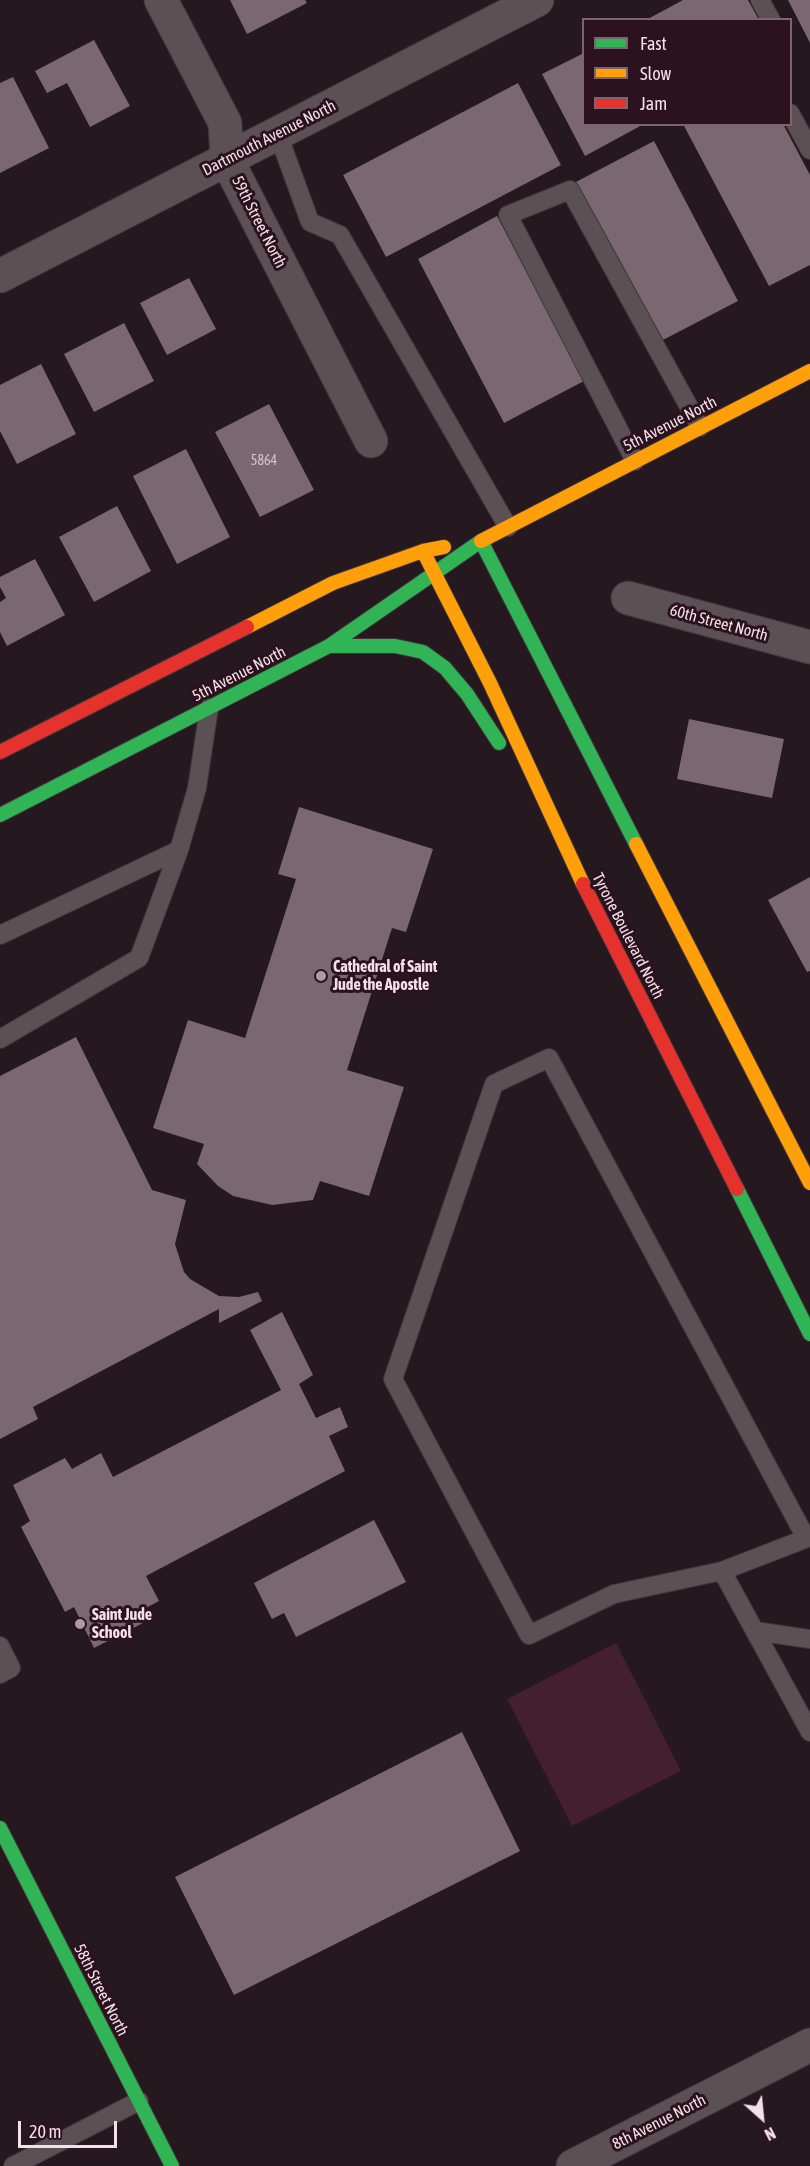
<!DOCTYPE html>
<html>
<head>
<meta charset="utf-8">
<style>
	body { margin:0 }
	#map { position:relative; width:810px; height:2166px; overflow:hidden; background:#26181f; font-family:"Asap Condensed",sans-serif }
	canvas { display:block }
	.legend { position:absolute; left:582px; top:18px; width:210px; height:108px; box-sizing:border-box; background:#2c121e; border:2px solid #7c656f; margin:0; padding:8px 10px; list-style:none; font-size:18px; color:#f4e1e8 }
	.legend li { display:flex; align-items:center; gap:12px; height:30px }
	.legend b { width:30px; border:2px solid #7c656f }
	.north { position:absolute; left:732px; top:2088px; width:60px; height:60px; -webkit-text-stroke:4px #2c121e; paint-order:stroke; rotate:153deg; font-size:16px; font-weight:700; line-height:24px; text-align:center; color:#f4e1e8 }
	.north::after { content:''; display:block; margin:auto; width:21px; height:27px; background:#f4e1e8; clip-path:polygon(50% 0,100% 100%,50% 72%,0 100%) }
	.scale { position:absolute; left:18px; top:2121px; width:99px; height:27px; box-sizing:border-box; border:3px solid #f4e1e8; border-top:0; padding-left:8px; font-size:18px; line-height:21px; white-space:nowrap; color:#f4e1e8; -webkit-text-stroke:4px #2c121e; paint-order:stroke }
</style>
</head>
<body>
<div id="map">
<canvas width="810" height="2166"></canvas>
<ul class="legend">
<li><b style="height:8px;background:#30b455"></b>Fast</li>
<li><b style="height:8px;background:#ff9f0a"></b>Slow</li>
<li><b style="height:8px;background:#e5322d"></b>Jam</li>
</ul>
<div class="north">N</div>
<div class="scale">20 m</div>
</div>
<script>
const g = document.querySelector('canvas').getContext('2d');
g.lineJoin = 'round';
function fill(path, color) { g.fillStyle = color; g.fill(path, 'evenodd'); }
const toPath = rows => new Path2D(rows.map(r => 'M' + r).join(''));
function stroke(path, color, width, dash) { g.strokeStyle = color; g.lineWidth = width; g.lineCap = dash ? 'butt' : 'round'; g.setLineDash(dash || []); g.stroke(path); }
function write(font, color, halo, rows, align = 'center') {
  g.font = font + ' "Asap Condensed",sans-serif'; g.lineWidth = 6; g.setLineDash([]); g.textBaseline = 'middle'; g.strokeStyle = halo; g.fillStyle = color; for (const [text, x, y, turn = 0] of rows) {
    g.save(); g.translate(x, y); g.rotate((+turn || 0) * Math.PI / 180); g.textAlign = isNaN(turn) ? turn : align; if (halo) g.strokeText(text, 0, 0); g.fillText(text, 0, 0); g.restore();
  }
}
const green = toPath([
	[616,1643,681,1771,572,1826,507,1699]
]);
const building = toPath([
	[230,0,305,0,307,3,247,34],
	[683,0,748,0,759,20,646,20],
	[788,0,810,0,810,43],
	[94,40,130,106,90,127,67,83,47,93,35,71],
	[584,53,584,124,644,124,585,156,542,74],
	[13,77,49,148,0,173,0,83],
	[518,83,561,165,386,257,343,175],
	[683,124,783,124,810,175,810,265,769,286],
	[654,141,738,301,659,342,574,183],
	[497,216,584,381,504,423,418,259],
	[189,278,216,329,167,355,140,303],
	[124,323,154,381,94,412,64,354],
	[41,364,76,434,17,464,0,431,0,385],
	[269,404,314,490,260,517,215,432],
	[186,449,230,537,177,564,133,476],
	[117,506,151,571,94,602,59,537],
	[35,559,65,615,7,646,0,632,0,602,6,598,0,587,0,577],
	[689,719,784,739,772,798,677,779],
	[299,807,433,849,406,932,392,928,347,1070,404,1087,369,1196,320,1181,313,1200,272,1205,233,1196,218,1186,197,1164,204,1144,153,1128,188,1020,245,1038,296,879,278,874],
	[810,877,810,971,807,972,768,900],
	[76,1037,152,1190,186,1200,175,1244,184,1272,190,1279,219,1296,239,1297,258,1292,262,1301,219,1323,219,1309,33,1407,38,1419,0,1439,0,1076],
	[282,1312,313,1375,299,1384,316,1418,340,1407,348,1427,329,1436,345,1471,146,1576,159,1601,140,1611,145,1622,94,1648,74,1607,65,1612,21,1527,30,1521,13,1485,65,1458,72,1469,101,1453,113,1477,281,1390,250,1330],
	[374,1520,406,1582,296,1637,284,1613,272,1619,254,1583],
	[462,1732,520,1851,234,1995,175,1877]
]);
const lane = toPath([
	[760,0,771,20],
	[790,113,810,150],
	[278,134,310,222,340,235,508,527],
	[635,461,508,215,570,190,700,427],
	[0,935,179,850],
	[0,1039,139,958,179,850,197,788,209,708],
	[806,1538,549,1058,494,1084,393,1379,529,1635,614,1594,722,1571,810,1537],
	[722,1571,810,1732],
	[755,1631,810,1639],
	[0,1646,11,1668,0,1674],
	[13,2166,139,2101]
]);
const street = toPath([
	[161,0,225,123,227,160,371,441],
	[0,276,537,0],
	[628,598,810,647],
	[573,2166,810,2045]
]);
const fast = toPath([
	[481,541,636,844],
	[329,646,395,646,423,652,445,668,467,694,499,743],
	[0,815,329,646,481,541],
	[737,1189,810,1334],
	[0,1828,172,2166]
]);
const slow = toPath([
	[481,541,810,371],
	[423,551,490,683,583,884],
	[247,627,333,583,423,551,444,547],
	[636,844,810,1183]
]);
const jam = toPath([
	[0,752,247,627],
	[583,884,737,1189]
]);
const markers = [
	[321,976,6,"#ac9ba2"],
	[80,1624,6,"#ac9ba2"]
];
const numberNames = [
	["5864",264,461]
];
const streetNames = [
	["Dartmouth Avenue North",269,138,-27],
	["59th Street North",259,222,63],
	["5th Avenue North",670,424,-27],
	["60th Street North",719,623,15],
	["5th Avenue North",239,674,-27],
	["Tyrone Boulevard North",628,936,63],
	["58th Street North",101,1990,63],
	["8th Avenue North",659,2122,-27]
];
const poiNames = [
	["Cathedral of Saint",333,967],
	["Jude the Apostle",333,985],
	["Saint Jude",92,1615],
	["School",92,1633]
];
fill(green, '#431f2f');
fill(building, '#7a676f');
stroke(lane, '#403539', 20);
stroke(street, '#403539', 35);
stroke(fast, '#403539', 16);
stroke(slow, '#403539', 16);
stroke(jam, '#403539', 16);
stroke(lane, '#5b5054', 18);
stroke(street, '#5b5054', 33);
stroke(fast, '#30b455', 14);
stroke(slow, '#ff9f0a', 14);
stroke(jam, '#e5322d', 14);
for (const [x, y, r, color] of markers) { const dot = new Path2D(); dot.arc(x, y, r, 0, 2 * Math.PI); g.fillStyle = color; g.fill(dot); stroke(dot, '#2c121e', 2); }
write('14px', '#d6c2ca', null, numberNames);
write('16px', '#f4e1e8', '#2c121e', streetNames);
write('bold 16px', '#f4e1e8', '#2c121e', poiNames, 'left');
</script>
</body>
</html>
